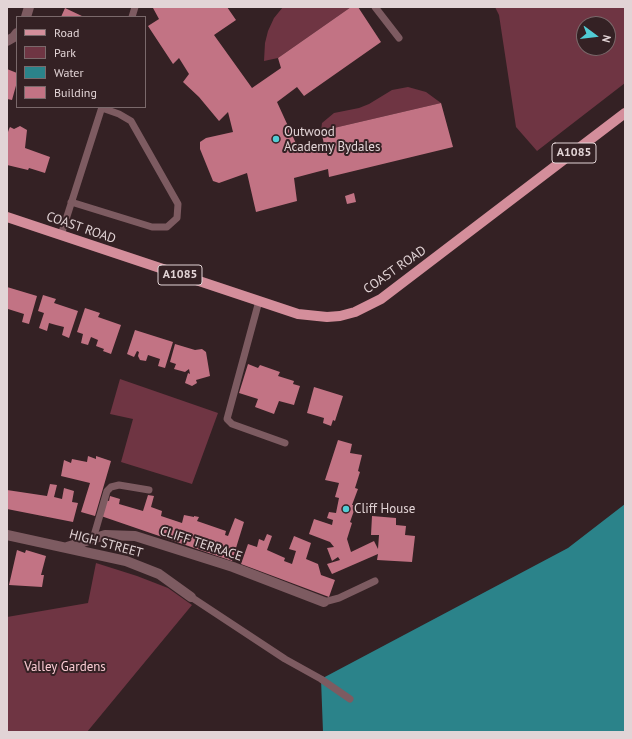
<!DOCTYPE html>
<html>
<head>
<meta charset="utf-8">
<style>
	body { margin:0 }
	#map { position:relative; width:632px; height:739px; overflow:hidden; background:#342124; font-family:"PT Sans",sans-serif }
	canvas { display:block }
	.frame { position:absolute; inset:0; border:8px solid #e2d4d6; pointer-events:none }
	.legend { position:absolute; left:16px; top:16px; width:130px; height:92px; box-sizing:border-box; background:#342124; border:1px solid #7a696b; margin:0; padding:5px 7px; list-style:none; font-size:12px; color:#e2d4d6 }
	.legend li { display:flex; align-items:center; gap:8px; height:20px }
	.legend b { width:20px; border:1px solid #7a696b }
	.north { position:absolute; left:576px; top:16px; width:40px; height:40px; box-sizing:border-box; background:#342124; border:1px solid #7a696b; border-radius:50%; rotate:105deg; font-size:11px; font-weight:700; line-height:16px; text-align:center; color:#e2d4d6 }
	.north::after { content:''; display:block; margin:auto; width:14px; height:18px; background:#51ccd5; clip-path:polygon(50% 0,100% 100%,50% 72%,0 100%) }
</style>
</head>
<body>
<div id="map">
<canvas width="632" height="739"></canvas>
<div class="frame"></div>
<ul class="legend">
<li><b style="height:5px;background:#d48e9b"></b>Road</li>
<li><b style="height:11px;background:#6f3543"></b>Park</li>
<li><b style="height:11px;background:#2b838a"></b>Water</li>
<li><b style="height:11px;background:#c27384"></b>Building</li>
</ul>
<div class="north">N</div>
</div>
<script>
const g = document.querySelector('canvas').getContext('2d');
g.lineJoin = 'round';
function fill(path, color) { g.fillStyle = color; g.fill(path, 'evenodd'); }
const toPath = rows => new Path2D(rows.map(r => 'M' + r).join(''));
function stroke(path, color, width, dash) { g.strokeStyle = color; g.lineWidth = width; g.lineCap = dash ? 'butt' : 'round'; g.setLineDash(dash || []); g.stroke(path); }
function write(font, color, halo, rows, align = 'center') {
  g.font = font + ' "PT Sans",sans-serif'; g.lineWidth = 4; g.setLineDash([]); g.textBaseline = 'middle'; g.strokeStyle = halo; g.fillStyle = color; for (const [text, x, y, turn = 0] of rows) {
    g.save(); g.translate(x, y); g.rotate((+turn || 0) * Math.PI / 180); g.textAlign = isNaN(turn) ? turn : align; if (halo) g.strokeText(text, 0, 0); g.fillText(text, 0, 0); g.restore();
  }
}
const green = toPath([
	[283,7,351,7,278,58,264,61,265,43,268,31,274,18],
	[495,7,625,7,625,83,537,151,516,127,499,15],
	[584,24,608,24,608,48,584,48],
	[408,87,426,92,441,103,321,131,322,123,334,113,359,108,369,104,392,90],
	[120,379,218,413,192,484,121,462,133,419,110,414],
	[96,563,137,576,168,588,192,605,87,732,7,732,7,617,88,603]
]);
const water = toPath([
	[625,504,625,732,323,732,321,679,568,548]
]);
const building = toPath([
	[154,7,227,7,236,20,214,35,252,88,281,68,278,58,351,7,358,7,381,42,304,96,297,87,277,102,299,150,324,144,321,131,441,103,453,147,329,177,328,169,294,178,297,201,256,212,247,173,219,183,213,181,200,149,200,142,206,138,233,132,228,112,219,121,199,97,183,82,189,74,179,58,173,64,148,26,159,19,153,8],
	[65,8,84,17,61,17],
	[7,69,17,73,17,82,12,100,7,99],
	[20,126,27,130,25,148,50,157,45,173,29,168,28,170,7,165,7,135,9,129,10,127,14,129],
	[354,193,356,202,347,204,345,196],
	[7,287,37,296,29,324,22,322,24,314,8,309,7,312],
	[43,295,56,299,54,303,78,311,69,338,62,335,64,327,56,325,49,323,47,331,39,328,44,313,38,311],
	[85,308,100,313,98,317,121,325,111,354,103,351,104,349,96,346,98,340,91,337,88,345,81,343,83,334,77,332],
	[135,330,173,342,165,368,158,366,160,359,148,355,146,361,140,360,138,356,139,352,137,351,134,357,127,354],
	[175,344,195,350,202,349,206,352,210,376,196,380,197,383,192,386,185,383,188,373,190,374,189,369,185,372,174,369,176,364,170,362],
	[248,364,258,368,260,365,280,372,278,376,294,381,293,384,300,386,294,405,279,401,274,414,255,407,258,399,239,393],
	[314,387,343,396,335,421,333,420,331,426,323,423,324,418,307,413],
	[338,440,352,444,350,453,362,455,358,471,360,472,355,488,358,489,352,505,356,505,350,522,352,523,347,539,351,552,374,541,378,549,379,535,371,535,372,516,396,518,396,525,406,526,405,535,415,536,412,562,377,560,378,554,332,574,327,564,340,560,338,557,332,561,327,548,334,547,330,542,309,534,314,519,332,525,333,520,327,518,329,512,336,513,339,498,335,497,339,483,325,480],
	[88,456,96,459,96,456,111,461,95,516,81,512,90,483,61,476,64,460,71,463,72,459,87,462],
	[50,484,57,485,54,497,62,499,64,488,74,491,72,502,78,503,73,522,7,509,7,490,47,496],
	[148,495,154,496,151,507,162,511,161,516,182,523,184,515,194,517,194,516,199,517,197,521,226,531,225,535,228,536,235,518,244,522,232,561,101,516,106,500,109,501,110,496,120,499,119,504,143,511],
	[267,534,272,536,267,550,285,558,284,561,292,564,296,551,289,549,294,536,311,543,306,559,318,564,321,575,335,580,329,597,241,564,248,544,257,547,259,539,264,541],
	[17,550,25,553,26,550,46,556,41,575,44,575,42,587,9,585]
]);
const lane = toPath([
	[375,7,399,38],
	[132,17,135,7],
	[71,202,152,227,167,227,177,218,178,204,131,121,119,114,102,108],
	[61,235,102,107],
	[259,301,227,419,232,424,285,443],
	[93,539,107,491,111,487,119,485,149,490],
	[191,597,285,659,321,679,350,699],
	[324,602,339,598,375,581]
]);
const street = toPath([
	[26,17,29,7],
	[7,41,14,37,17,33],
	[7,535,126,561,159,574,191,597],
	[67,547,105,535,135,536,233,567,324,602]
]);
const primary = toPath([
	[7,217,298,314,327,317,340,316,355,312,381,299,625,113]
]);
const markers = [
	[276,139,4,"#51ccd5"],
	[346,509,4,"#51ccd5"]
];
const shields = [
	[574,153,44],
	[180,275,44]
];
const shieldNames = [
	["A1085",574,153],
	["A1085",180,275]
];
const poiNames = [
	["Outwood",284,132],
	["Academy Bydales",284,147],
	["Cliff House",354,509]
];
const streetNames = [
	["COAST ROAD",81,228,19],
	["COAST ROAD",395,270,-35],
	["HIGH STREET",106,544,15],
	["CLIFF TERRACE",201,544,18]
];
const parkNames = [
	["Valley Gardens",65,667]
];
fill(green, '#6f3543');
fill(water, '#2b838a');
fill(building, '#c27384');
stroke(lane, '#7d5b61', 7);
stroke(street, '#7d5b61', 10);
stroke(primary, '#d48e9b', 10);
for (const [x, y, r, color] of markers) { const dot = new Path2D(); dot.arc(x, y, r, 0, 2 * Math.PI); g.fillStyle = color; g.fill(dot); stroke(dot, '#342124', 1.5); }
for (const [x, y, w] of shields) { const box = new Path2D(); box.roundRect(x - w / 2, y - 10, w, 20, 3); g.fillStyle = '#342124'; g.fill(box); stroke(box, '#e2d4d6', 1); }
write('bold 12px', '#e2d4d6', null, shieldNames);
write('13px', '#e2d4d6', '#342124', poiNames, 'left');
write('13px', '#e2d4d6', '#342124', streetNames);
write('13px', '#faccd4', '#342124', parkNames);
</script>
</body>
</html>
